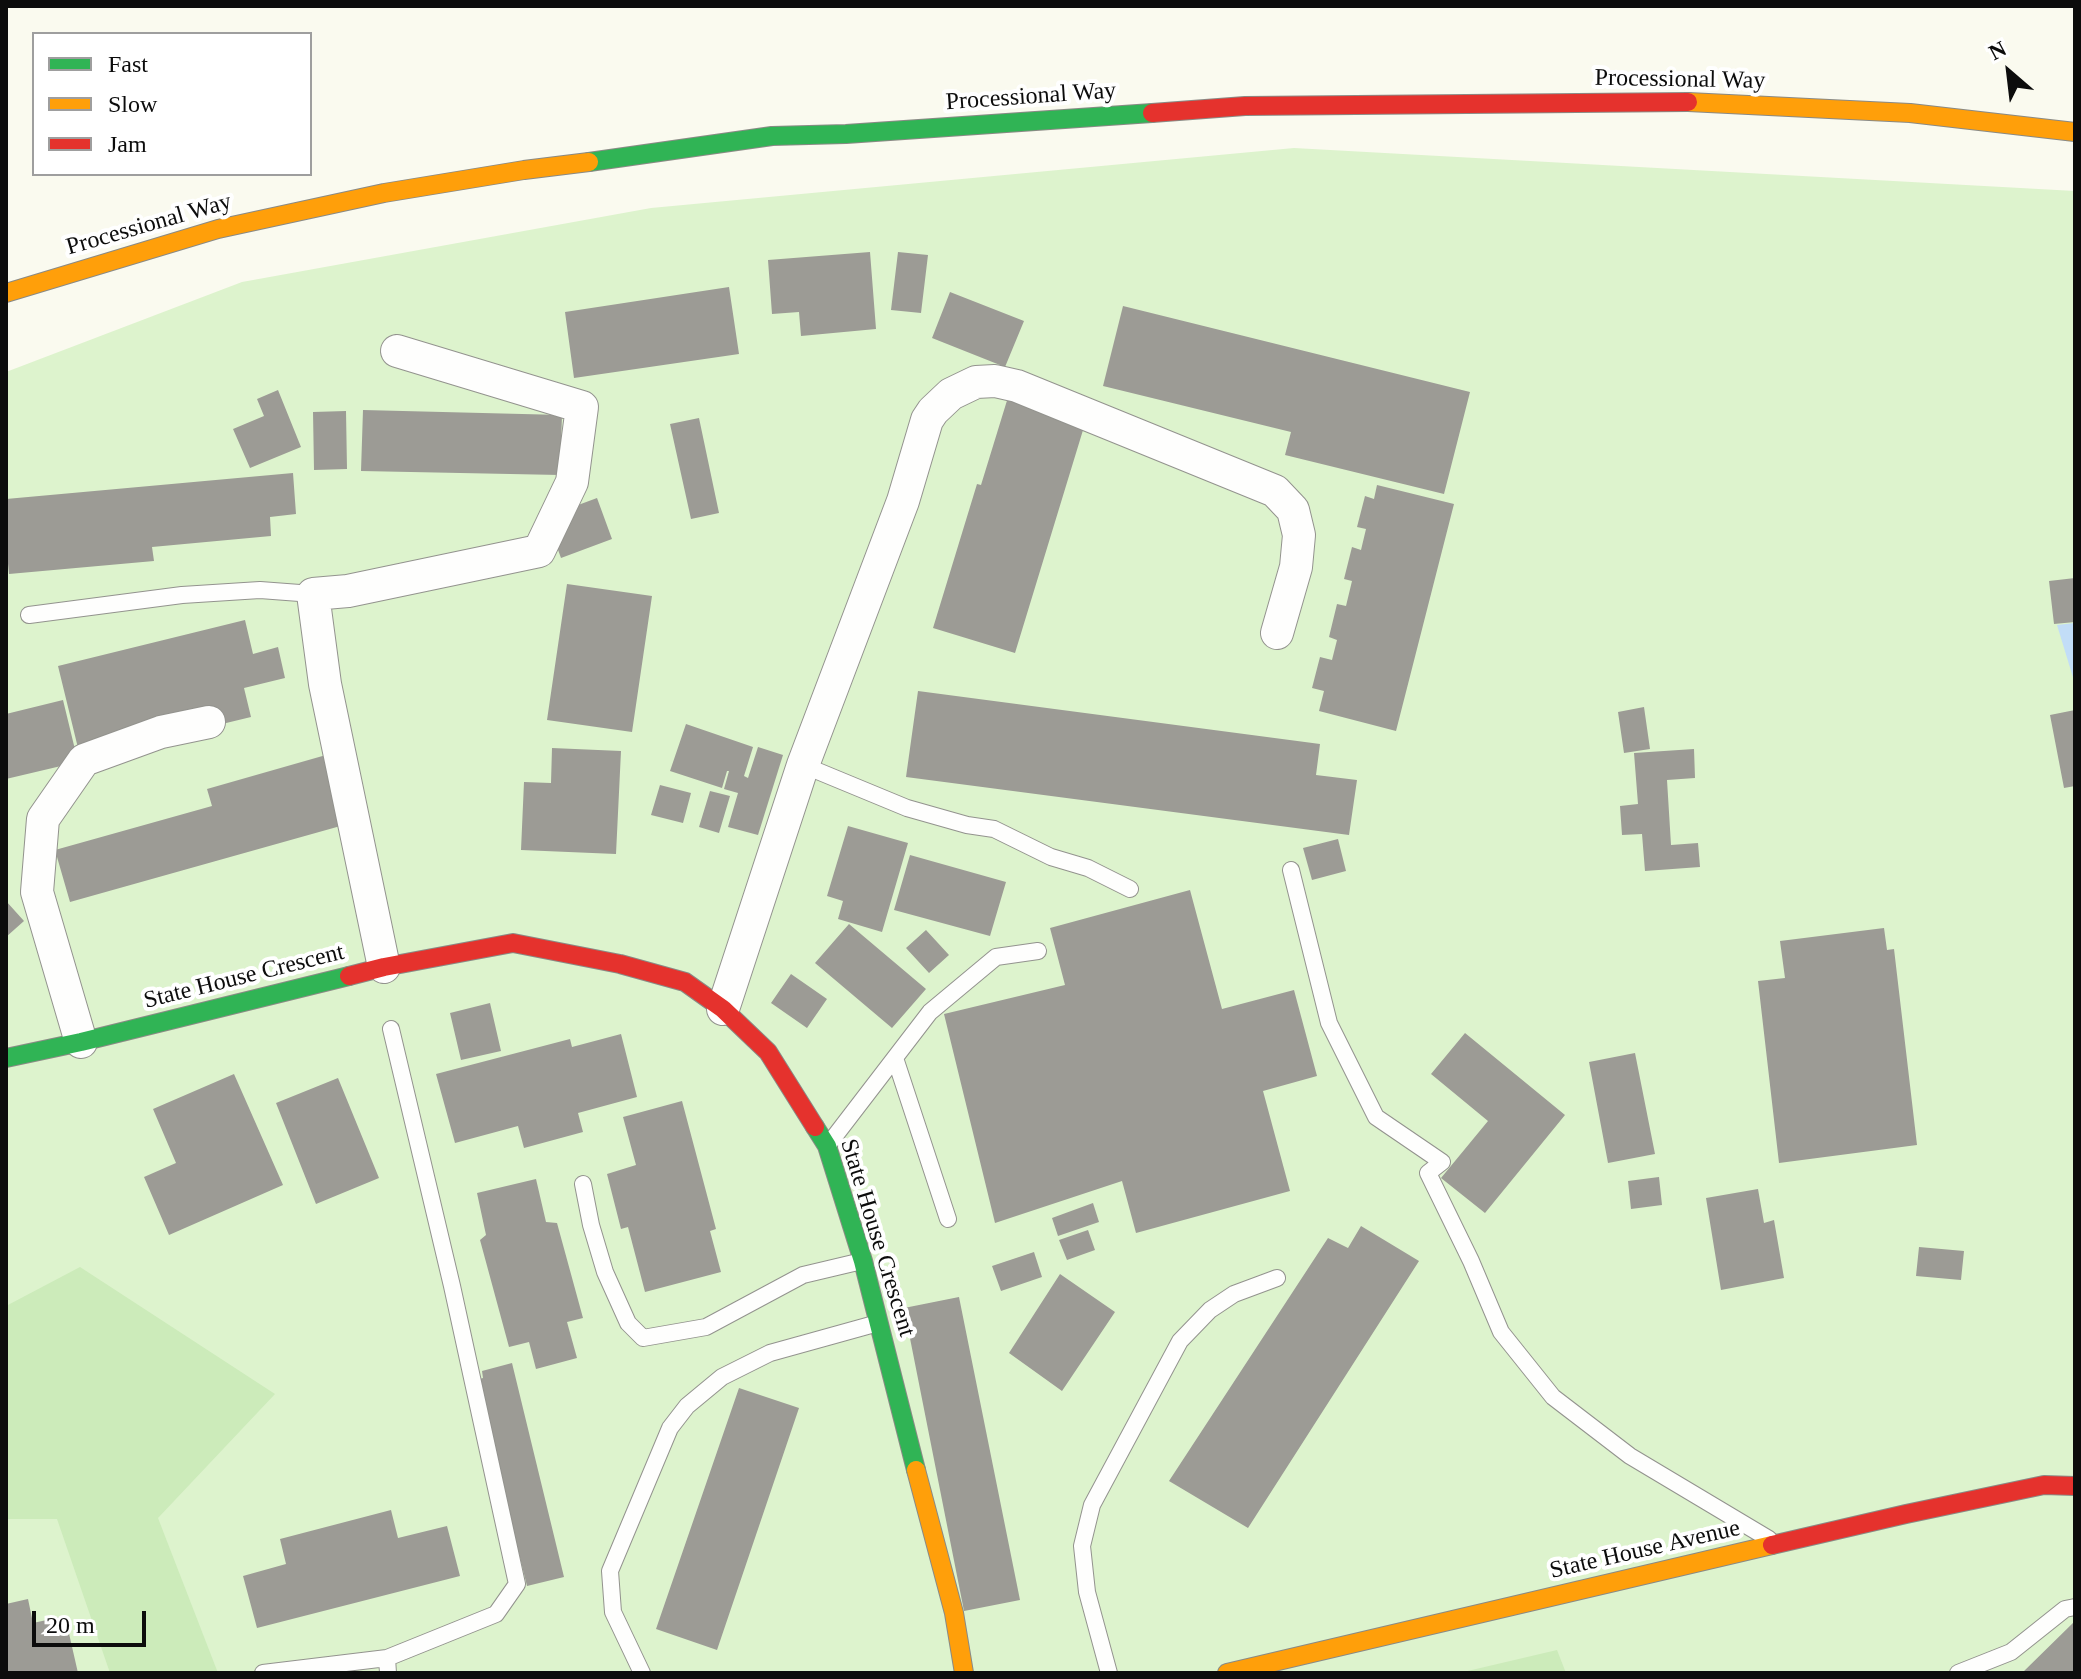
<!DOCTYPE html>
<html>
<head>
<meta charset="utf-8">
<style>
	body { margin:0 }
	#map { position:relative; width:2081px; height:1679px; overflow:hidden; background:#fafaef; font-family:Georgia,serif }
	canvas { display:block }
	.frame { position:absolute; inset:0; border:8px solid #0c0c0c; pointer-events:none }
	.legend { position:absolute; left:32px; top:32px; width:280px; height:144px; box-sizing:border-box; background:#fff; border:2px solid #9e9e9e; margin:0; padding:10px 14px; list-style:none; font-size:24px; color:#0c0c0c }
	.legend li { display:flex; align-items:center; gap:16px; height:40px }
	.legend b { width:40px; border:2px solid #9e9e9e }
	.north { position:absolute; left:1969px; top:32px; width:80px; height:80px; -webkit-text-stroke:6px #fff; paint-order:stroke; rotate:332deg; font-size:22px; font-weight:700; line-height:32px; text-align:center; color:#0c0c0c }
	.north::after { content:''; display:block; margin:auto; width:28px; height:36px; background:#0c0c0c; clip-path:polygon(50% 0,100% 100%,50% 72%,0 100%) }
	.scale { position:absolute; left:32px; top:1611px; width:114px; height:36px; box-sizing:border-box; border:4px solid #0c0c0c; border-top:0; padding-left:10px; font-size:24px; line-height:28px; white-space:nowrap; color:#0c0c0c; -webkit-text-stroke:6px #fff; paint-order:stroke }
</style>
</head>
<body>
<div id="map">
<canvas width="2081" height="1679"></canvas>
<div class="frame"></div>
<ul class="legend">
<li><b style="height:10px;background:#30b455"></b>Fast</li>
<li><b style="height:10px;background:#ff9f0a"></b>Slow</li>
<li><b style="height:10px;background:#e5322d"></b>Jam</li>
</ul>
<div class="north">N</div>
<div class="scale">20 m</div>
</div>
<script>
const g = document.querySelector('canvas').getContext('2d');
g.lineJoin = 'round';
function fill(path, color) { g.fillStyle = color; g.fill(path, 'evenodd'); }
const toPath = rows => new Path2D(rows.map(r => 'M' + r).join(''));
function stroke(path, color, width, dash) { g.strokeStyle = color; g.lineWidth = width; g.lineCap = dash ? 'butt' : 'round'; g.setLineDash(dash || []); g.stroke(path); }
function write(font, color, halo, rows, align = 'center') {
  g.font = font + ' Georgia,serif'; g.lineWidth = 8; g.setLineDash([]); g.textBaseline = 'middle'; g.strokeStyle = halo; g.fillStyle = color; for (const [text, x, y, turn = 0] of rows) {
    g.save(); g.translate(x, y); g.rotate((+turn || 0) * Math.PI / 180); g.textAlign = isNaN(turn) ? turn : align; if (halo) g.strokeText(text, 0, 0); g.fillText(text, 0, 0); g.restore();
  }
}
const green = toPath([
	[1294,148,2075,191,2075,1673,6,1673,6,372,242,282,651,208]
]);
const forest = toPath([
	[80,1267,275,1394,158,1518,218,1673,110,1673,57,1519,6,1519,6,1306],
	[1557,1650,1566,1673,1459,1673]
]);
const water = toPath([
	[2075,623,2075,684,2057,625]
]);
const building = toPath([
	[870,252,876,329,801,336,799,312,772,314,768,260],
	[898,252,928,255,921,313,891,310],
	[729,287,739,354,574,378,565,312],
	[950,292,1024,321,1005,367,932,338],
	[1123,306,1470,392,1444,494,1285,455,1291,432,1103,386],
	[278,390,301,447,250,468,233,429,264,416,257,399],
	[1009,394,1087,417,1015,653,933,628,977,484,981,485],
	[363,410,562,415,560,475,361,471],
	[346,411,347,469,314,470,313,412],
	[699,418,719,513,691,519,670,424],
	[293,473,296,514,270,517,271,536,152,547,154,561,9,574,6,543,6,499],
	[1377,485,1454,504,1396,731,1319,711,1324,691,1312,688,1320,657,1332,660,1337,640,1329,637,1337,604,1346,606,1352,581,1344,579,1352,547,1361,550,1366,529,1357,527,1365,496,1374,499],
	[597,498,612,539,561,558,546,517],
	[2075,578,2075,622,2054,624,2049,581],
	[567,584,652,596,632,732,547,720],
	[245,620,253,654,278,647,285,678,244,688,251,717,222,724,218,709,78,748,58,666],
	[918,691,1320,744,1316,775,1357,780,1349,835,906,777],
	[63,700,78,762,6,779,6,714],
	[1644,707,1650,749,1624,753,1618,712],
	[2075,710,2075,786,2064,788,2050,715],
	[686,724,753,747,744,776,748,778,758,747,783,755,758,835,728,827,738,793,724,789,729,771,727,771,722,788,670,771],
	[552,748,621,751,616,854,521,850,524,782,551,783],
	[1694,749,1695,778,1667,780,1671,845,1698,843,1700,867,1645,871,1642,834,1622,835,1620,806,1638,804,1634,753],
	[326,755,344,825,70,902,55,850,212,806,207,789],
	[660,785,691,793,683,823,651,815],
	[710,791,730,796,719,833,699,827],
	[848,826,908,843,882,932,838,919,843,901,827,896],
	[1338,839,1346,871,1312,880,1303,848],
	[910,855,1006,882,990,936,894,910],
	[1190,890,1222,1009,1294,990,1317,1076,1263,1091,1290,1191,1136,1233,1122,1181,995,1223,944,1014,1065,985,1050,928],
	[6,901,24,921,6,937],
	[849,924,926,989,892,1028,815,963],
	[1884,928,1887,950,1894,949,1917,1145,1779,1163,1758,981,1785,978,1780,941],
	[926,930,949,955,929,973,906,948],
	[791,974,827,999,807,1028,771,1003],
	[490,1003,501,1051,461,1060,450,1013],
	[1465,1033,1565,1115,1485,1213,1441,1178,1488,1121,1431,1074],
	[621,1034,637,1097,578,1113,583,1132,524,1148,518,1126,455,1143,436,1074,570,1039,572,1047],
	[1635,1053,1655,1154,1608,1163,1589,1062],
	[234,1074,283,1185,169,1235,144,1177,176,1163,153,1109],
	[338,1078,379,1178,316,1204,276,1103],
	[682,1101,716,1229,710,1231,721,1272,645,1292,628,1227,621,1229,607,1174,636,1165,623,1117],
	[1659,1177,1662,1205,1631,1209,1628,1181],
	[536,1179,546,1222,557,1223,583,1318,567,1322,577,1358,536,1369,529,1342,509,1347,480,1240,486,1235,477,1193],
	[1758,1189,1764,1223,1774,1220,1784,1278,1721,1290,1706,1198],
	[1093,1203,1099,1222,1058,1236,1052,1218],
	[1361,1226,1419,1261,1248,1528,1169,1481,1328,1238,1348,1248],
	[1088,1230,1095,1250,1067,1260,1059,1240],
	[1919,1247,1964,1251,1961,1280,1916,1276],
	[1034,1252,1042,1277,1001,1291,992,1266],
	[1060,1274,1115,1312,1062,1391,1009,1353],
	[959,1297,1020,1600,964,1611,904,1308],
	[512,1363,564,1577,527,1586,476,1380,483,1378,482,1371],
	[739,1388,799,1408,717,1650,656,1629],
	[391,1510,398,1538,447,1526,460,1576,257,1628,243,1576,286,1564,280,1539],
	[28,1599,33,1623,65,1616,78,1673,6,1673,6,1604],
	[2075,1621,2075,1673,2022,1673]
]);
const lane = toPath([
	[29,615,182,595,260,590,313,594],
	[803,765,907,808,967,825,994,829,1051,857,1088,868,1130,889],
	[1291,870,1329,1023,1376,1117,1442,1162,1428,1173,1471,1261,1501,1332,1553,1397,1630,1456,1769,1539],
	[895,1058,948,1219],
	[828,1145,930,1012,996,957,1038,951],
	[583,1184,591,1225,605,1272,628,1323,643,1338,706,1327,803,1275,862,1261],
	[387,1658,496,1614,517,1584,452,1286,391,1029],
	[263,1673,387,1658,388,1673],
	[642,1673,613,1612,610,1571,670,1428,687,1406,722,1377,770,1353,878,1323],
	[1109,1673,1087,1592,1082,1546,1092,1505,1180,1341,1210,1310,1234,1294,1277,1278],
	[1958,1673,2011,1652,2065,1609,2075,1607]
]);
const street = toPath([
	[384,967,325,684,313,594,348,591,539,551,572,482,582,407,397,351],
	[723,1009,803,765,903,501,927,420,933,411,951,394,976,382,995,381,1017,386,1275,491,1293,510,1299,535,1296,567,1277,633],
	[81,1042,37,892,43,819,84,760,161,732,209,722]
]);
const fast = toPath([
	[589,162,772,136,846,134,1152,113],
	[6,1058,81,1042,349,976],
	[815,1127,827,1146,863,1261,916,1470]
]);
const slow = toPath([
	[1688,102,1910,113,2075,132],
	[6,293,218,229,384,193,524,170,589,162],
	[916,1470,954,1613,964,1673],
	[1227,1673,1772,1545]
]);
const jam = toPath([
	[1152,113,1245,106,1688,102],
	[349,976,384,967,513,943,620,964,685,982,723,1009,768,1052,815,1127],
	[1772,1545,1906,1514,2044,1485,2075,1486]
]);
const streetNames = [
	["Processional Way",1680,80,1],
	["Processional Way",1031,97,-4],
	["Processional Way",149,225,-16],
	["State House Crescent",244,977,-14],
	["State House Crescent",877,1238,73],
	["State House Avenue",1645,1550,-13]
];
fill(green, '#ddf3cd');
fill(forest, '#ccebba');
fill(water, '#c2ddf7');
fill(building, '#9c9b95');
stroke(lane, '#93938e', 18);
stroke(street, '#93938e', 34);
stroke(fast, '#8a8a85', 20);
stroke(slow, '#8a8a85', 20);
stroke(jam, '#8a8a85', 20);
stroke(lane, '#fefefd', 16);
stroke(street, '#fefefd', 32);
stroke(fast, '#30b455', 18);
stroke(slow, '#ff9f0a', 18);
stroke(jam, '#e5322d', 18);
write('24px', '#0c0c0c', '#fff', streetNames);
</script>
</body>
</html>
